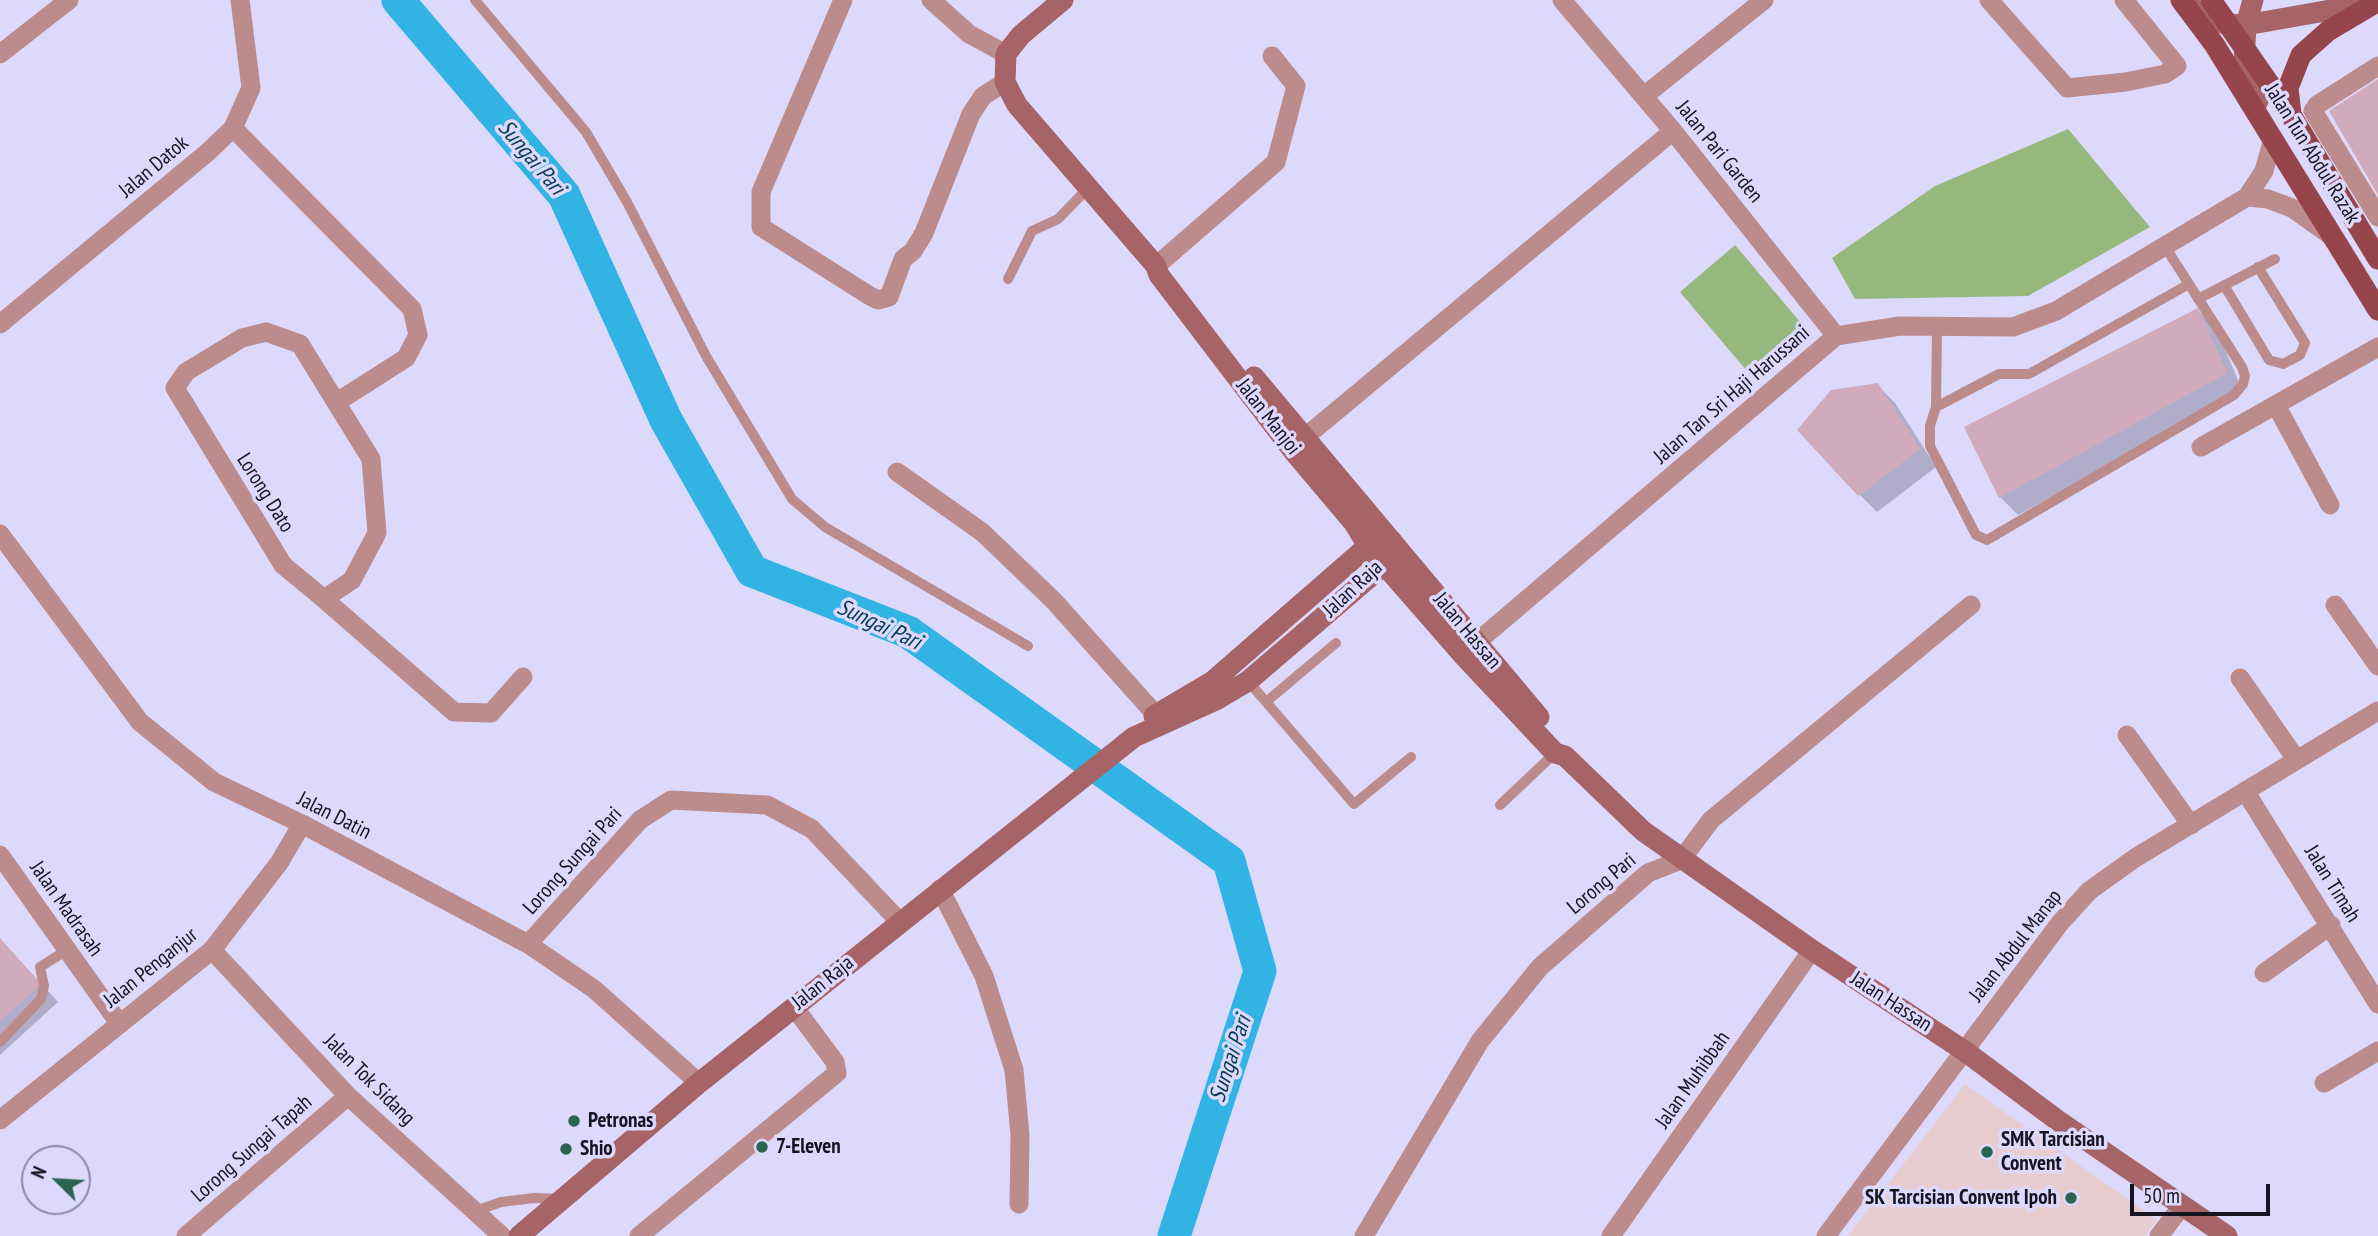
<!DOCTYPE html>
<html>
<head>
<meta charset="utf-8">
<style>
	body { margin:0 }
	#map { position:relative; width:2378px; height:1236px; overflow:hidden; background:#ddd9fd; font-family:"PT Sans Narrow",sans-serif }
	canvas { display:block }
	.north { position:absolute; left:21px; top:1145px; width:70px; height:70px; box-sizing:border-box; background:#ddd9fd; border:2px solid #8d8aa5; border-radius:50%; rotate:294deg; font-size:19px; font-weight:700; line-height:28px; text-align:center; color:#161420 }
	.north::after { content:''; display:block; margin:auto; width:24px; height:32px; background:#2b654f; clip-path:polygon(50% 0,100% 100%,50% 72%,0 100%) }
	.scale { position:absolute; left:2130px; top:1184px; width:140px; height:32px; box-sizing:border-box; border:4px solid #161420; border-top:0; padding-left:9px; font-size:21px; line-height:24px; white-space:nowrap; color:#161420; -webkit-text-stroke:5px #ddd9fd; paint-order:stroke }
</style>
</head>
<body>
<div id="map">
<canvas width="2378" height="1236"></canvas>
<div class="north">N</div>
<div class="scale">50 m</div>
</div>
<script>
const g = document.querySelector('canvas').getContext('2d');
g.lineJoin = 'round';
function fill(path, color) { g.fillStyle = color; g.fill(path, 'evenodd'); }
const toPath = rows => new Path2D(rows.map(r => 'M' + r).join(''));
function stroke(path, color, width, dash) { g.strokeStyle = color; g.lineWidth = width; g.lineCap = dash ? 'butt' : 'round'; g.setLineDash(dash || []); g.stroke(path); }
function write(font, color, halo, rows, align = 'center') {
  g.font = font + ' "PT Sans Narrow",sans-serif'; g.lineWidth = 7; g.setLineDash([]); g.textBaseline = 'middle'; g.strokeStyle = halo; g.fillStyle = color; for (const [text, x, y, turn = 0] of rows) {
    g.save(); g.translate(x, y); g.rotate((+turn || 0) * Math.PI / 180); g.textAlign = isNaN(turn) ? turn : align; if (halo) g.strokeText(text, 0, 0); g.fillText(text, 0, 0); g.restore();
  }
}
const education = toPath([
	[1965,1084,2157,1220,2145,1236,1848,1236]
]);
const green = toPath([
	[2068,129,2150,227,2028,296,1855,299,1832,258,1935,186],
	[1735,245,1807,330,1752,377,1680,292]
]);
const shadow = toPath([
	[2198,310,2216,328,2243,392,2018,515,2000,497],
	[1877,385,1895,403,1936,467,1877,512,1859,494],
	[0,939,58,1002,0,1055]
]);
const river = toPath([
	[398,0,564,195,666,420,752,571,908,632,1229,861,1260,971,1174,1236]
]);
const building = toPath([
	[2378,79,2378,195,2329,111],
	[2198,308,2227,373,1999,498,1964,427],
	[1878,383,1920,449,1858,496,1797,430,1831,390],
	[0,938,41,984,0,1021]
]);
const lane = toPath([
	[475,0,586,132,627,202,706,356,792,499,825,527,1028,646],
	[1008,279,1032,231,1058,219,1088,188],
	[2224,285,2269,360,2283,364,2300,355,2305,343,2258,267],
	[2198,299,2275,259],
	[1937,327,1936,407,1930,426,1930,446,1976,535,1987,540,2234,395,2243,384,2245,376,2242,367,2164,245],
	[1936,407,1999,374,2029,374,2189,284],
	[1248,681,1354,804,1411,757],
	[1266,702,1336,643],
	[1500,805,1555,753],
	[0,1042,41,999,44,986,40,967,67,950],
	[475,1211,501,1202,534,1198,560,1199]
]);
const street = toPath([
	[843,0,761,192,761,227,870,296,878,300,889,297,903,259,913,251,924,233,971,114,983,96,1005,82],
	[931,0,969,34,1006,54],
	[1562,0,1673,131,1836,336],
	[1989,0,2067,88,2126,82,2165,74,2177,66,2124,0],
	[0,54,69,0],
	[2378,66,2317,105,2313,111,2378,217],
	[1644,96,1764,0],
	[233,128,412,309,418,335,406,358,337,402],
	[2247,197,2268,199,2292,208,2330,235],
	[1156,266,1276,162,1296,86,1272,56],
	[0,324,208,152,233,128,251,88,240,0],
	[266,332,300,344,371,459,377,533,352,580,324,599,283,565,175,388,186,372,242,338,266,332],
	[2276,405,2330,505],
	[1304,438,1673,131],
	[2201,447,2378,347],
	[897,472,982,532,1054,601,1156,715],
	[0,534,140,722,214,782,302,824,528,944,594,989,699,1083],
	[324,599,454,712,491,713,523,677],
	[2335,605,2378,666],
	[1477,642,1836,336,1900,326,2013,327,2056,311,2247,197,2264,171,2273,139],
	[2240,678,2296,759],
	[2127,735,2191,825],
	[2245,791,2378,1004],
	[0,855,119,1023],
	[940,889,984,976,1014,1070,1020,1135,1019,1204],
	[528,944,640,820,671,800,767,805,812,829,899,921],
	[212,950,348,1096,502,1236],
	[2264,973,2331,925],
	[2324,1083,2378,1051],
	[0,1120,212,950,279,863,302,824],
	[186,1236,348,1096],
	[639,1236,837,1073,835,1062,794,1007],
	[1364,1236,1480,1041,1540,967,1648,873,1681,860,1711,820,1971,605],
	[1611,1236,1812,950],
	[1826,1236,2060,923,2089,891,2135,858,2378,711],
	[2159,1236,2182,1206]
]);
const secondary = toPath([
	[1063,0,1021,35,1006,54,1005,82,1017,105,1156,266,1159,275,1294,452,1354,523,1368,546,1464,656,1555,753,1565,756,1643,831,1812,950,1966,1052,2057,1120,2227,1236],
	[2253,0,2246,25,2244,62,2248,83,2258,101],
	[2185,5,2225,24,2246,25,2376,2],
	[1254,377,1539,717],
	[1154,716,1213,681,1368,546,1380,543],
	[519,1236,699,1083,1134,737,1216,700,1248,681,1384,565,1392,541]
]);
const primary = toPath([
	[2181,0,2214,44,2378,310],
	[2211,0,2291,115,2378,259],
	[2291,114,2288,88,2301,55,2328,31,2377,2]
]);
const markers = [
	[574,1121,7,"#2b654f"],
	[762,1147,7,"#2b654f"],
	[566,1149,7,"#2b654f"],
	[1987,1152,7,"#2b654f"],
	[2071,1198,7,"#2b654f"]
];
const streetNames = [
	["Jalan Pari Garden",1719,152,51],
	["Jalan Tun Abdul Razak",2312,154,58],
	["Jalan Datok",154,167,-40],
	["Jalan Tan Sri Haji Harussani",1732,395,-41],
	["Jalan Manjoi",1268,417,52],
	["Lorong Dato",265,493,58],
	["Jalan Raja",1353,589,-43],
	["Jalan Hassan",1467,631,50],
	["Jalan Datin",334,816,27],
	["Lorong Sungai Pari",573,861,-48],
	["Lorong Pari",1602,884,-40],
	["Jalan Timah",2332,884,58],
	["Jalan Madrasah",66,909,55],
	["Jalan Abdul Manap",2016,946,-52],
	["Jalan Penganjur",151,968,-39],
	["Jalan Raja",823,983,-39],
	["Jalan Hassan",1891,1002,33],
	["Jalan Tok Sidang",369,1080,45],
	["Jalan Muhibbah",1693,1080,-55],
	["Lorong Sungai Tapah",252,1149,-41]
];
const poiNames = [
	["Petronas",588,1121],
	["SMK Tarcisian",2001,1140],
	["Convent",2001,1164],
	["7-Eleven",776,1147],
	["Shio",580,1149],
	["SK Tarcisian Convent Ipoh",2057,1198,"right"]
];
const waterNames = [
	["Sungai Pari",531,158,50],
	["Sungai Pari",879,625,25],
	["Sungai Pari",1231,1059,-72]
];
fill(education, '#e7cdcf');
fill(green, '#97b87d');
fill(shadow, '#0003');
stroke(river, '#31b3e4', 33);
fill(building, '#d1abbb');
stroke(lane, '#bc8c8d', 10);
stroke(street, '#bc8c8d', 19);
stroke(secondary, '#a76466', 21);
stroke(primary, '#96454a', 21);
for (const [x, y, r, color] of markers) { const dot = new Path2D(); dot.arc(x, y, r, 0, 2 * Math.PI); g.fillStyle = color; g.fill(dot); stroke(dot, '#ddd9fd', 2.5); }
write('21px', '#161420', '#ddd9fd', streetNames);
write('bold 21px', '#161420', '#ddd9fd', poiNames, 'left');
write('italic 23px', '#043d51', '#ddd9fd', waterNames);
</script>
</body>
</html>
